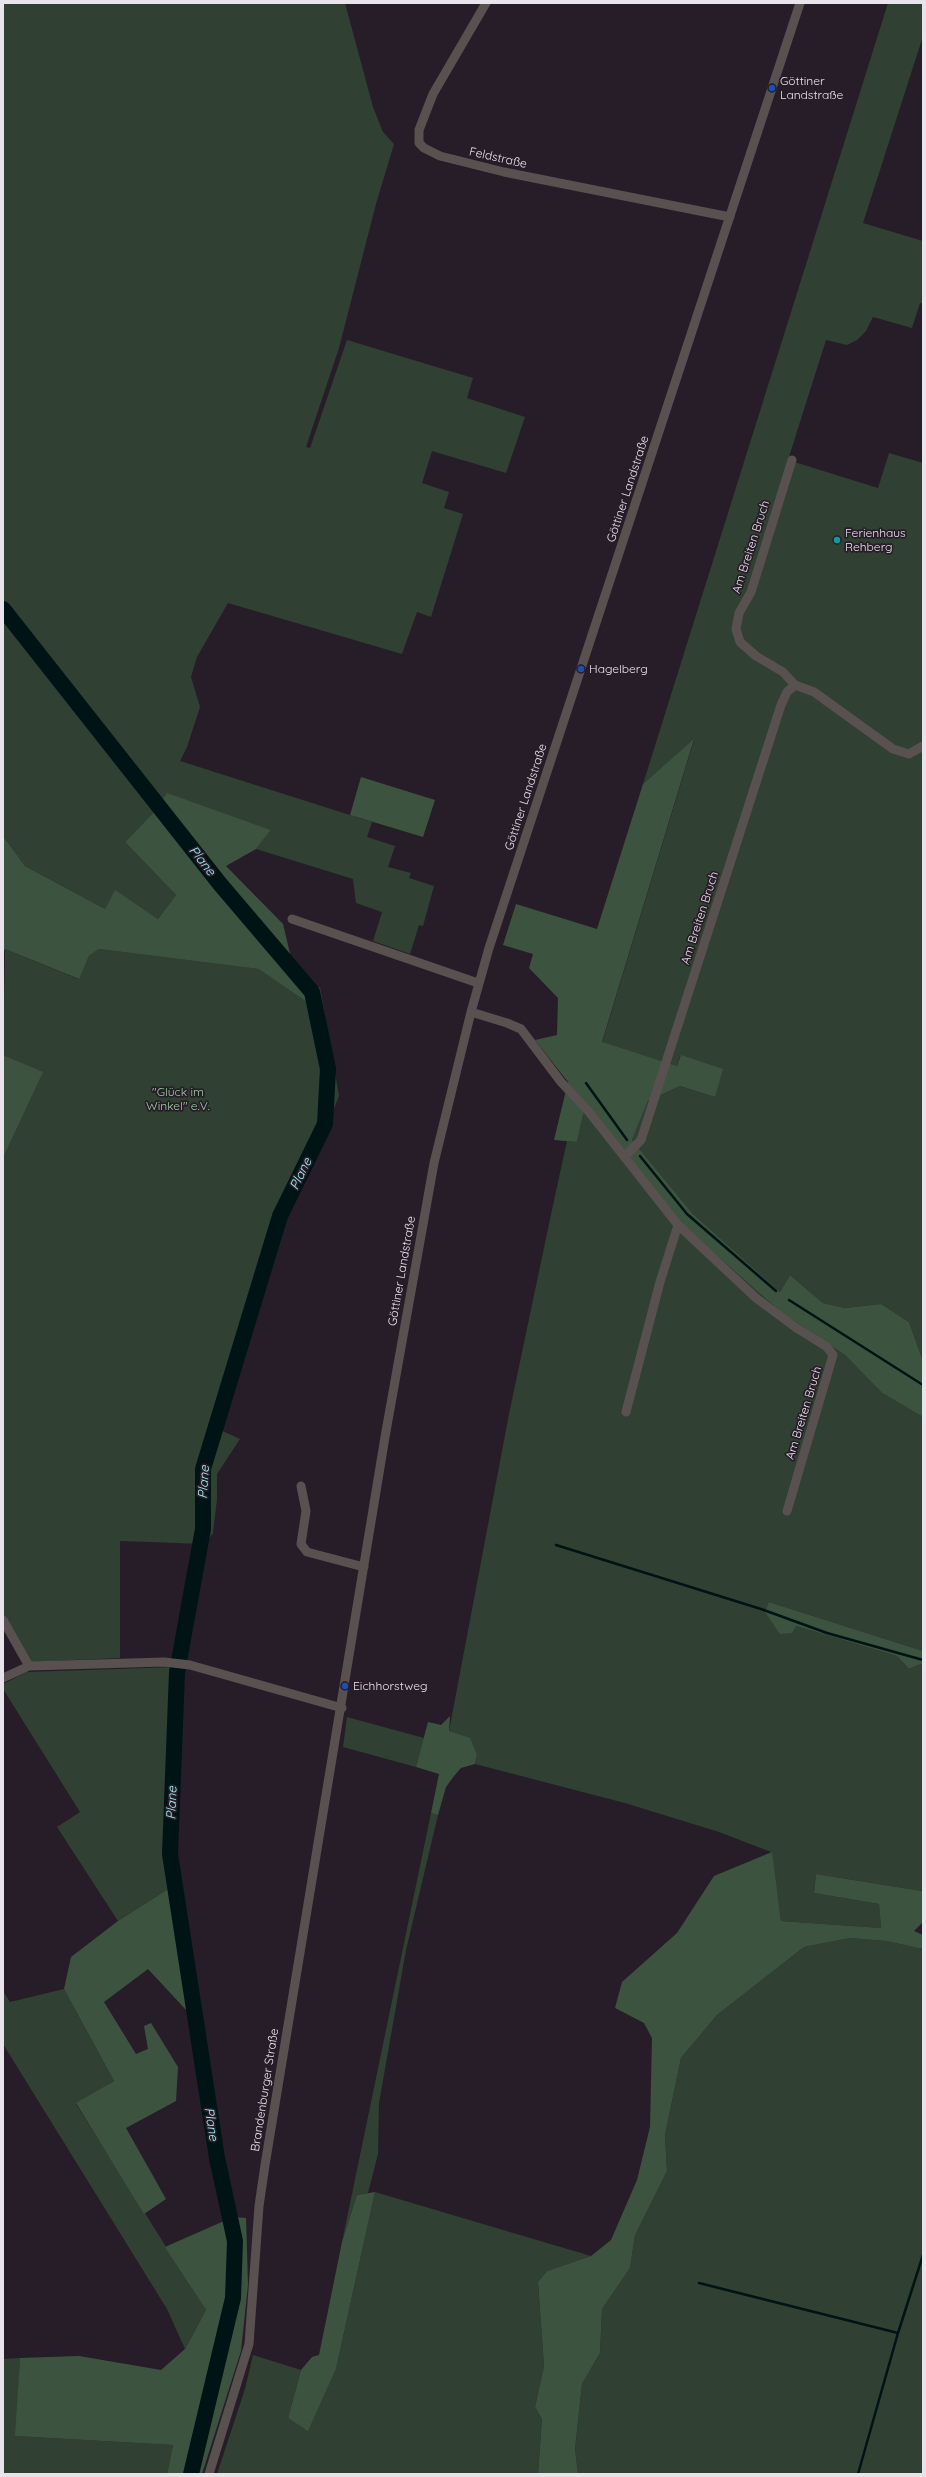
<!DOCTYPE html>
<html>
<head>
<meta charset="utf-8">
<style>
	body { margin:0 }
	#map { position:relative; width:926px; height:2477px; overflow:hidden; background:#271d28; font-family:Quicksand,sans-serif }
	canvas { display:block }
	.frame { position:absolute; inset:0; border:4px solid #e9e3eb; pointer-events:none }
</style>
</head>
<body>
<div id="map">
<canvas width="926" height="2477"></canvas>
<div class="frame"></div>
</div>
<script>
const g = document.querySelector('canvas').getContext('2d');
g.lineJoin = 'round';
function fill(path, color) { g.fillStyle = color; g.fill(path, 'evenodd'); }
const toPath = rows => new Path2D(rows.map(r => 'M' + r).join(''));
function stroke(path, color, width, dash) { g.strokeStyle = color; g.lineWidth = width; g.lineCap = dash ? 'butt' : 'round'; g.setLineDash(dash || []); g.stroke(path); }
function write(font, color, halo, rows, align = 'center') {
  g.font = font + ' Quicksand,sans-serif'; g.lineWidth = 3.5; g.setLineDash([]); g.textBaseline = 'middle'; g.strokeStyle = halo; g.fillStyle = color; for (const [text, x, y, turn = 0] of rows) {
    g.save(); g.translate(x, y); g.rotate((+turn || 0) * Math.PI / 180); g.textAlign = isNaN(turn) ? turn : align; if (halo) g.strokeText(text, 0, 0); g.fillText(text, 0, 0); g.restore();
  }
}
const green = toPath([
	[3,3,345,3,373,107,383,132,394,144,376,204,339,348,306,447,310,448,347,340,473,378,467,398,525,417,506,473,432,451,422,483,449,492,444,508,463,514,431,617,417,612,402,654,228,603,197,657,191,677,200,707,187,747,180,761,372,822,367,837,395,846,388,867,411,873,409,878,434,886,423,926,419,925,410,954,373,941,382,912,356,903,353,879,256,849,271,830,167,794,155,811,125,842,176,895,158,919,115,891,105,909,25,866,3,836,3,610,7,614,3,607],
	[888,3,923,3,923,36,863,223,923,241,923,304,920,303,912,328,873,317,866,331,857,340,847,345,826,340,788,460,878,488,889,453,923,463,923,1361,909,1322,881,1304,845,1308,823,1303,790,1275,780,1292,693,1214,632,1140,648,1101,680,1086,715,1097,680,1056,677,1066,602,1043,694,740,643,784],
	[5,949,78,979,89,956,99,949,260,969,308,1003,311,988,320,987,339,1096,321,1141,297,1191,251,1319,220,1430,240,1439,217,1474,217,1499,213,1533,205,1544,120,1541,120,1658,31,1662,3,1615,3,1158,42,1073,3,1055],
	[584,1111,680,1223,781,1312,845,1355,882,1393,923,1417,923,1651,769,1602,796,1626,897,1656,909,1669,923,1663,923,1893,922,1891,816,1874,814,1893,879,1904,881,1928,781,1921,771,1852,719,1832,625,1803,475,1764,477,1755,449,1731,509,1414,553,1205,567,1141,577,1142],
	[175,1667,181,1669,170,1854,176,1884,118,1921,57,1827,80,1812,3,1689,3,1684,27,1672],
	[347,1717,424,1738,416,1767,343,1747],
	[431,1813,438,1815,406,1950,379,2103,378,2154,368,2193,357,2195,342,2242],
	[850,1938,886,1941,923,1949,923,2474,578,2474,575,2449,582,2384,600,2353,602,2309,630,2268,635,2235,667,2171,665,2135,681,2058,717,2015,804,1947],
	[64,1989,114,2081,76,2104,206,2310,185,2349,167,2309,3,2044,3,1991,10,2002],
	[375,2192,591,2256,547,2271,538,2282,544,2366,535,2407,542,2419,538,2474,217,2474,245,2389,253,2355,301,2370,288,2418,308,2430,336,2369],
	[20,2358,16,2436,173,2445,167,2474,3,2474,3,2359]
]);
const forest = toPath([
	[694,739,602,1042,677,1066,681,1055,723,1069,715,1097,680,1086,648,1101,632,1140,693,1214,780,1292,790,1275,823,1303,845,1308,881,1304,909,1322,923,1361,923,1417,882,1393,845,1355,781,1312,680,1223,584,1111,577,1142,554,1140,568,1082,535,1040,557,1035,558,998,529,968,533,954,503,945,516,904,597,929,643,784],
	[361,777,435,800,423,837,350,815],
	[167,793,271,830,256,849,226,866,283,924,292,962,311,988,308,1003,259,969,99,949,89,956,79,979,5,949,3,953,3,836,25,866,105,909,115,890,158,919,176,895,125,842,155,811],
	[3,1055,43,1072,3,1158],
	[769,1602,923,1651,923,1663,909,1669,897,1656,796,1626,792,1633,780,1634,765,1612],
	[450,1716,449,1731,470,1738,477,1755,475,1764,461,1768,454,1776,446,1787,438,1815,431,1813,439,1774,416,1767,428,1722,441,1725],
	[772,1852,781,1921,881,1928,879,1904,814,1893,816,1874,922,1891,923,1922,914,1931,923,1935,923,1949,886,1941,850,1938,804,1947,717,2015,681,2058,665,2135,667,2171,635,2235,630,2268,602,2309,600,2353,582,2384,575,2449,578,2474,538,2474,542,2419,535,2407,544,2366,538,2282,547,2271,591,2256,611,2240,637,2180,650,2127,652,2038,644,2023,615,2008,622,1982,677,1933,714,1876],
	[176,1884,200,2025,148,1969,104,2002,136,2054,148,2049,144,2026,151,2023,178,2067,176,2101,126,2128,166,2199,144,2214,76,2103,114,2081,64,1989,71,1957,118,1921],
	[375,2192,336,2369,308,2431,288,2418,301,2370,312,2357,319,2355,342,2242,357,2195],
	[233,2217,246,2218,248,2285,241,2351,202,2474,167,2474,173,2445,15,2436,20,2358,79,2356,161,2370,185,2349,206,2310,165,2247]
]);
const stream = toPath([
	[586,1083,627,1140],
	[640,1156,687,1214,776,1291],
	[789,1300,923,1385],
	[556,1545,761,1609,827,1633,923,1660],
	[699,2283,898,2333],
	[858,2474,898,2333,923,2255]
]);
const river = toPath([
	[3,609,220,884,312,992,328,1069,325,1124,280,1216,203,1469,203,1529,177,1672,170,1854,217,2158,235,2241,233,2298,191,2474]
]);
const minor = toPath([
	[486,3,433,94,419,130,419,143,424,148,440,156,504,172,730,217],
	[792,460,751,592,739,613,736,629,740,642,756,656,783,672,795,685,814,692,893,749,909,754,923,746],
	[292,919,478,983],
	[471,1012,507,1023,521,1029,561,1082,589,1112,678,1225,756,1298,795,1327,827,1347,833,1355,787,1511],
	[625,1156,641,1140,781,705,787,692,795,685],
	[626,1412,660,1282,678,1225],
	[301,1486,306,1511,301,1544,307,1552,364,1567],
	[3,1620,29,1666],
	[3,1678,29,1666,164,1662,190,1665,342,1708],
	[209,2474,249,2344,259,2206,265,2165,385,1437,434,1163,471,1012,489,948,800,3]
]);
const markers = [
	[772,88,4,"#1a4fb4"],
	[837,540,4,"#0f9aa8"],
	[581,669,4,"#1a4fb4"],
	[345,1686,4,"#1a4fb4"]
];
const poiNames = [
	["Göttiner",780,81],
	["Landstraße",780,95],
	["Ferienhaus",845,533],
	["Rehberg",845,547],
	["Hagelberg",589,669],
	["Eichhorstweg",353,1686]
];
const streetNames = [
	["Feldstraße",498,158,13],
	["Göttiner Landstraße",628,489,-72],
	["Am Breiten Bruch",751,547,-72],
	["Göttiner Landstraße",526,797,-72],
	["Am Breiten Bruch",700,918,-72],
	["Göttiner Landstraße",402,1271,-80],
	["Am Breiten Bruch",804,1413,-73],
	["Brandenburger Straße",265,2090,-81]
];
const parkNames = [
	["\"Glück im",178,1092],
	["Winkel\" e.V.",178,1106]
];
const waterNames = [
	["Plane",202,861,52],
	["Plane",301,1174,-64],
	["Plane",204,1482,-86],
	["Plane",172,1803,-88],
	["Plane",211,2124,81]
];
fill(green, '#304032');
fill(forest, '#3c543f');
stroke(stream, '#011415', 2.5);
stroke(river, '#011415', 16);
stroke(minor, '#59514f', 9);
for (const [x, y, r, color] of markers) { const dot = new Path2D(); dot.arc(x, y, r, 0, 2 * Math.PI); g.fillStyle = color; g.fill(dot); stroke(dot, '#271d28', 1.5); }
write('12px', '#e9e3eb', '#271d28', poiNames, 'left');
write('12px', '#e9e3eb', '#271d28', streetNames);
write('12px', '#a0cfa6', '#271d28', parkNames);
write('italic 13px', '#a4f1f5', '#271d28', waterNames);
</script>
</body>
</html>
